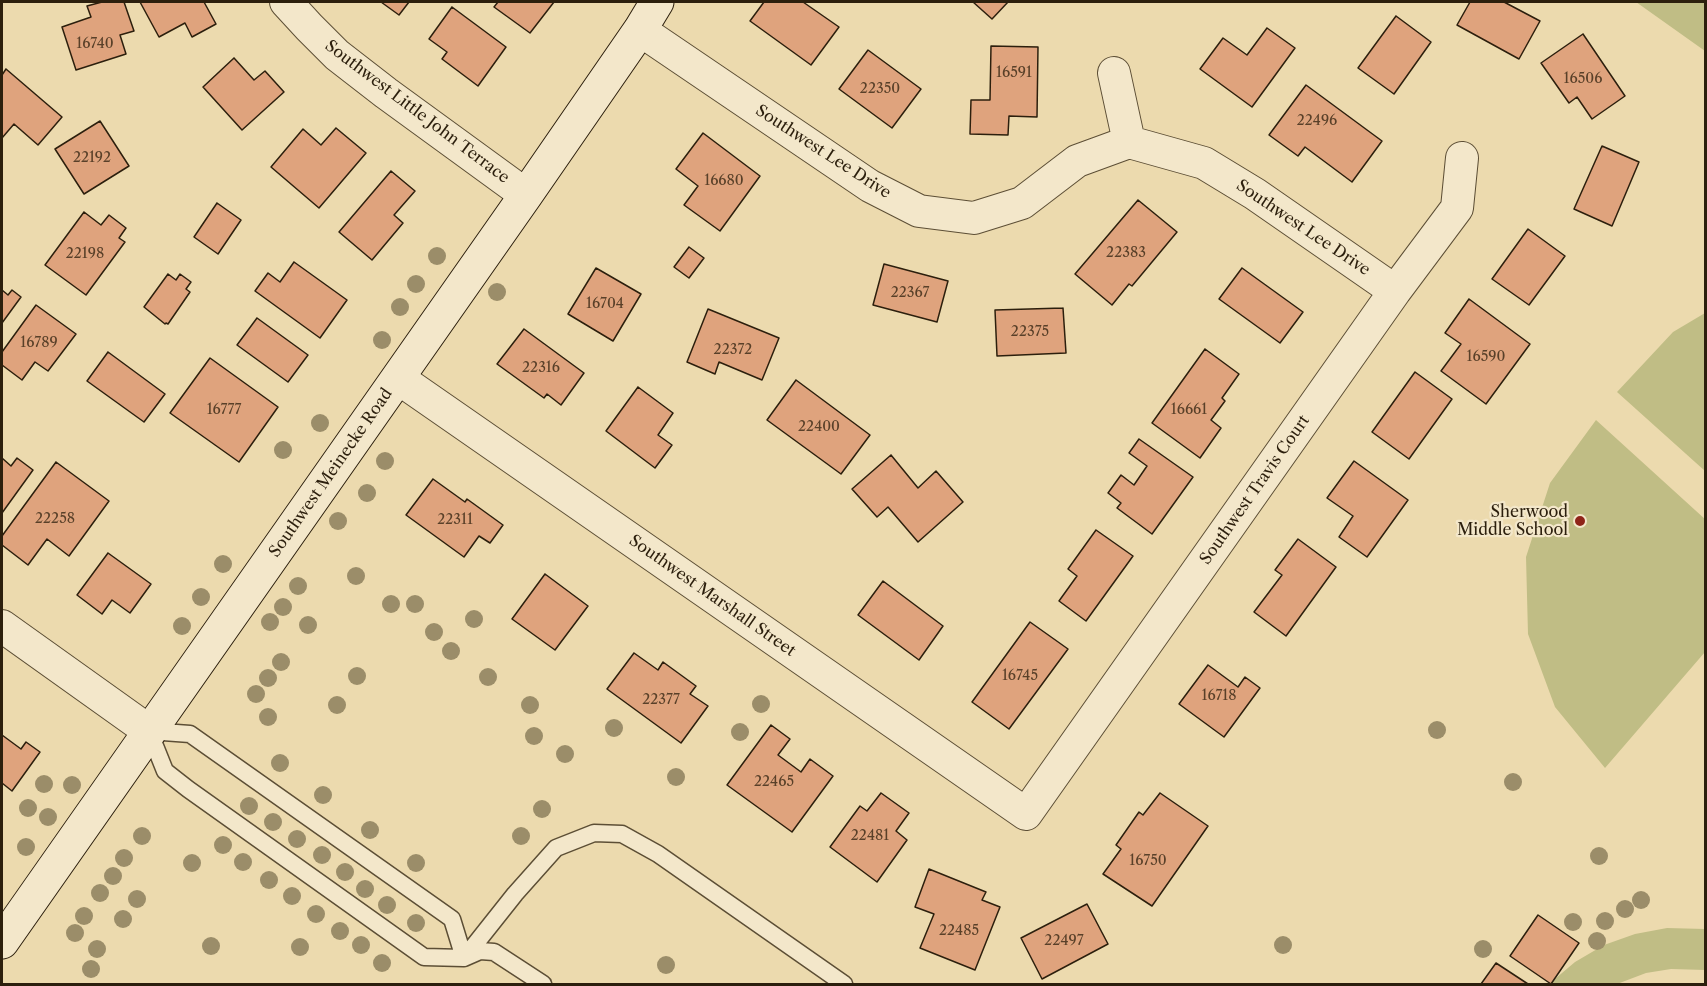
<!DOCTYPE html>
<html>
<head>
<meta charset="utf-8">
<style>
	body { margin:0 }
	#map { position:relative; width:1707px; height:986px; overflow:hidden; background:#ecdaae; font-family:"Libre Caslon Text",serif }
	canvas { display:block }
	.frame { position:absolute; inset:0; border:3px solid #2c1f0d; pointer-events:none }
</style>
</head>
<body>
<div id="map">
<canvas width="1707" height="986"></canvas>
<div class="frame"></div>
</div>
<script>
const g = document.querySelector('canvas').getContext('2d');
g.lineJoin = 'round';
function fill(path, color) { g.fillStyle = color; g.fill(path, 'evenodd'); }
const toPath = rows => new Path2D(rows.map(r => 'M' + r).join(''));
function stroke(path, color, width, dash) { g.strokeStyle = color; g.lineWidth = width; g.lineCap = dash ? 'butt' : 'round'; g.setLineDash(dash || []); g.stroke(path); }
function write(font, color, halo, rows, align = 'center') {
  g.font = font + ' "Libre Caslon Text",serif'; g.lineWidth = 4.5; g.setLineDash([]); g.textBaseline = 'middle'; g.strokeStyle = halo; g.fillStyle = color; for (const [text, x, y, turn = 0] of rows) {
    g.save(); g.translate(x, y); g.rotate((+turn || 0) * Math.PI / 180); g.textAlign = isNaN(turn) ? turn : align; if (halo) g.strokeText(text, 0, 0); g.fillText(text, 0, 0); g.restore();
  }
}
const green = toPath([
	[1636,2,1705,2,1705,51],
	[1705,313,1705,471,1617,392,1673,332],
	[1596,420,1706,520,1705,652,1605,768,1555,707,1528,634,1526,557,1550,483],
	[1667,928,1705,929,1705,970,1671,969,1646,973,1617,984,1549,984,1575,962,1604,945,1635,934]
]);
const building = toPath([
	[102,2,124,2,134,31,120,35,126,54,76,70,62,27,91,17,87,6,102,2],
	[140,2,204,2,216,24,192,37,185,23,159,37,140,2],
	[381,2,409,2,399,15,381,2],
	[498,2,554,2,530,33,494,7,498,2],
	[764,2,803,2,839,27,811,65,750,21,764,2],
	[973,2,1008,2,992,19,973,2],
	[1470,2,1504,2,1540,21,1519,59,1457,25,1470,2],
	[452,7,506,47,478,86,442,59,447,52,429,39,452,7],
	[1396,16,1431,42,1394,94,1358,68,1396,16],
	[1267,28,1295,48,1252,107,1200,69,1223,38,1247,55,1267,28],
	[1583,34,1625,96,1592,119,1577,97,1569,103,1541,63,1583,34],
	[991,46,1038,47,1037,117,1009,116,1008,135,970,134,971,100,990,100,991,46],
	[868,50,921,89,892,128,839,89,868,50],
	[234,58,254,80,265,71,284,92,242,130,203,87,234,58],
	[6,69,62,117,38,145,14,124,2,138,2,75,6,69],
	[1306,85,1382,141,1352,182,1305,147,1298,156,1269,135,1306,85],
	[100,121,129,166,84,194,55,149,100,121],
	[336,128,366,153,319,208,271,167,303,129,321,145,336,128],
	[703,133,760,176,720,231,684,205,698,186,676,169,703,133],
	[1602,146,1639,162,1612,226,1574,209,1602,146],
	[391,171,415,191,394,215,403,223,372,260,339,232,391,171],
	[1138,200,1177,232,1132,286,1129,284,1112,305,1075,274,1138,200],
	[217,203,241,220,218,254,194,237,217,203],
	[84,212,101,225,109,215,126,228,119,238,125,242,86,295,45,265,84,212],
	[1528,229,1565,256,1529,305,1492,279,1528,229],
	[689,247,704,258,689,278,674,267,689,247],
	[294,262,347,300,320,338,255,291,268,273,280,282,294,262],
	[884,264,948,281,937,322,873,305,884,264],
	[596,268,641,294,613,341,568,314,596,268],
	[1242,268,1303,312,1280,343,1219,299,1242,268],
	[168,274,176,280,180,274,191,282,186,289,190,292,168,324,166,323,165,324,144,307,168,274],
	[2,290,8,295,12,290,21,297,2,323,2,290],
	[1469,299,1530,344,1486,404,1441,371,1461,344,1445,333,1469,299],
	[36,305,76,334,48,371,35,362,22,380,2,365,2,352,36,305],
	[1063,308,1066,353,997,356,995,310,1063,308],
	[708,309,779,338,762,380,719,362,715,374,687,362,708,309],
	[257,318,308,355,288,382,237,345,257,318],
	[524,329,584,373,561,405,547,394,544,398,497,364,524,329],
	[1205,349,1239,374,1222,398,1225,401,1211,420,1221,428,1200,458,1152,423,1205,349],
	[108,352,165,394,144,422,87,381,108,352],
	[210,358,278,407,239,462,170,413,210,358],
	[1415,372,1452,399,1409,459,1372,432,1415,372],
	[796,380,870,435,841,474,767,420,796,380],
	[638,387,673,413,658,435,672,445,655,468,606,431,638,387],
	[1139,439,1193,477,1152,534,1117,508,1121,503,1108,493,1121,475,1134,485,1147,466,1129,453,1139,439],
	[891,455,918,488,936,471,963,502,918,542,888,507,877,517,852,489,891,455],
	[2,458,11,466,17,458,33,470,2,513,2,458],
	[1354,461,1408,500,1367,557,1339,537,1353,516,1327,498,1354,461],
	[56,462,109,501,69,556,47,539,28,565,2,545,2,536,56,462],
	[433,479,465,502,467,499,503,525,490,543,479,536,464,557,406,515,433,479],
	[1096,530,1133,556,1086,621,1059,601,1077,576,1068,569,1096,530],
	[1298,539,1336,567,1286,636,1254,612,1282,575,1275,570,1298,539],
	[108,553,151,584,130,613,112,600,102,614,77,595,108,553],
	[545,574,588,606,555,650,512,619,545,574],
	[883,581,943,626,919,660,858,615,883,581],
	[1030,622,1068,649,1009,729,972,702,1030,622],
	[634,653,658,670,663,662,696,686,690,694,708,706,681,743,607,689,634,653],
	[1208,665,1238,687,1245,677,1260,688,1224,737,1179,704,1208,665],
	[771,725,790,739,778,755,801,772,810,759,833,776,792,832,727,785,771,725],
	[2,735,21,749,26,742,40,752,12,791,2,783,2,735],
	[881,793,909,813,896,831,907,840,877,882,830,847,860,806,867,811,881,793],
	[1160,793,1208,826,1152,906,1103,874,1121,849,1116,845,1139,812,1143,815,1160,793],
	[929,869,986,892,982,900,1000,907,975,970,920,948,934,914,915,907,929,869],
	[1087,904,1108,944,1042,979,1021,938,1087,904],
	[1538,915,1579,943,1551,984,1510,956,1538,915],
	[1496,963,1528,984,1481,984,1496,963]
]);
const lane = toPath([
	[465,957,515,894,556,848,594,833,622,834,658,854,844,984],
	[464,958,452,919,190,734,149,731,165,771,188,789,424,957,464,958,480,951,494,952,543,984]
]);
const street = toPath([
	[286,2,309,27,337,55,386,93,526,195],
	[640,30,870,186,919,211,974,218,1022,203,1077,161,1129,142,1204,163,1255,194,1395,291],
	[1114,73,1129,142],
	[398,378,1026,814,1395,291,1457,208,1462,158],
	[2,626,149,731]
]);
const secondary = toPath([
	[2,942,526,195,640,30,657,2]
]);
const trees = [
	[437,256],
	[416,284],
	[497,292],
	[400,307],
	[382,340],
	[320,423],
	[283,450],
	[385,461],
	[367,493],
	[338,521],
	[223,564],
	[356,576],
	[298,586],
	[201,597],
	[391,604],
	[415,604],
	[283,607],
	[474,619],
	[270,622],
	[308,625],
	[182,626],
	[434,632],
	[451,651],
	[281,662],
	[357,676],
	[488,677],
	[268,678],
	[256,694],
	[761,704],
	[337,705],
	[530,705],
	[268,717],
	[614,728],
	[1437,730],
	[740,732],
	[534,736],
	[565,754],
	[280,763],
	[676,777],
	[1513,782],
	[44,784],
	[72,785],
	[323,795],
	[249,806],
	[28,808],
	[542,809],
	[48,817],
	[273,822],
	[370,830],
	[142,836],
	[521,836],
	[297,839],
	[223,845],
	[26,847],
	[322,855],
	[1599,856],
	[124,858],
	[243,862],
	[192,863],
	[416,863],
	[345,872],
	[113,876],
	[269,880],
	[365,889],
	[100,893],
	[292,896],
	[137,899],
	[1641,900],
	[387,905],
	[1625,909],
	[316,914],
	[84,916],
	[123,919],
	[1605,921],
	[1573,922],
	[416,923],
	[340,931],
	[75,933],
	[1597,941],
	[361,945],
	[1283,945],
	[211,946],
	[300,947],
	[97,949],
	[1483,949],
	[382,963],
	[666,965],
	[91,969]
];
const markers = [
	[1580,521,6,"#8f2418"]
];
const numberNames = [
	["16740",95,44],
	["16591",1014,73],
	["16506",1583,79],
	["22350",880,89],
	["22496",1317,121],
	["22192",92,158],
	["16680",724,181],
	["22383",1126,253],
	["22198",85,254],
	["22367",910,293],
	["16704",605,304],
	["22375",1030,332],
	["16789",39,343],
	["22372",733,350],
	["16590",1486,357],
	["22316",541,368],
	["16777",224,410],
	["16661",1189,410],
	["22400",819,427],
	["22258",55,519],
	["22311",455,520],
	["16745",1020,676],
	["16718",1219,696],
	["22377",661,700],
	["22465",774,782],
	["22481",870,836],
	["16750",1148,861],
	["22485",959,931],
	["22497",1064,941]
];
const streetNames = [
	["Southwest Little John Terrace",417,112,37],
	["Southwest Lee Drive",823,152,33],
	["Southwest Lee Drive",1303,228,34],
	["Southwest Meinecke Road",331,473,-55],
	["Southwest Travis Court",1255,490,-55],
	["Southwest Marshall Street",712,596,35]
];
const poiNames = [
	["Sherwood",1568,512],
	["Middle School",1568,530]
];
fill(green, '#c0bd85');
fill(building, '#dfa37d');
stroke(building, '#2c1f0d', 1.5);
stroke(lane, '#5c4e35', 19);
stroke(street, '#5c4e35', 34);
stroke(secondary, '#2c1f0d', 35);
stroke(lane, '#f3e7ca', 16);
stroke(street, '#f3e7ca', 32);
stroke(secondary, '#f3e7ca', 33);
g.fillStyle = '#9b8d69';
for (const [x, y] of trees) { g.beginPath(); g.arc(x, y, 9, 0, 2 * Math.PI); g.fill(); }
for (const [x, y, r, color] of markers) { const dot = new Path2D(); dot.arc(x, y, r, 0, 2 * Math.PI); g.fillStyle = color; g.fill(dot); stroke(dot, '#f3e7ca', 2); }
write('14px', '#594029', null, numberNames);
write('16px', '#2c1f0d', '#f3e7ca', streetNames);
write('16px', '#2c1f0d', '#f3e7ca', poiNames, 'right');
</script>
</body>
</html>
